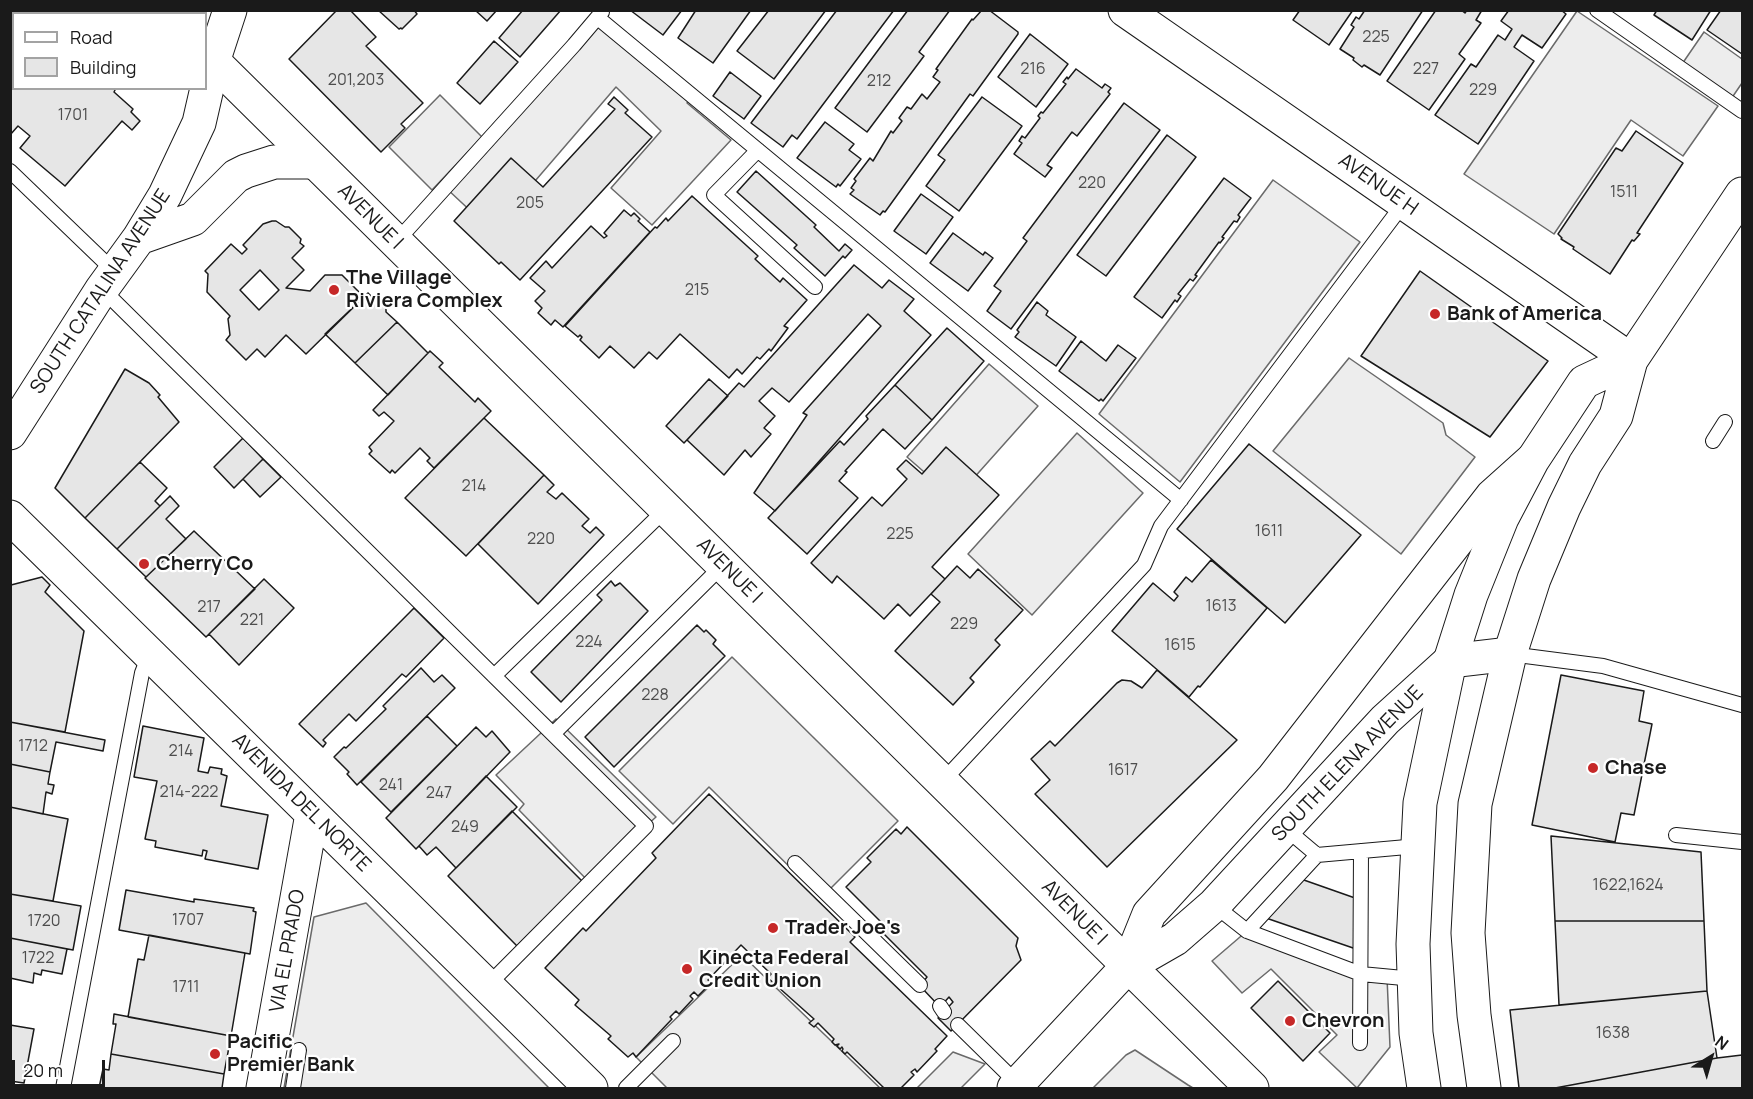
<!DOCTYPE html>
<html>
<head>
<meta charset="utf-8">
<style>
	body { margin:0 }
	#map { position:relative; width:1753px; height:1099px; overflow:hidden; background:#fff; font-family:Manrope,sans-serif }
	canvas { display:block }
	.frame { position:absolute; inset:0; border:12px solid #1a1a1a; pointer-events:none }
	.legend { position:absolute; left:12px; top:12px; width:195px; height:78px; box-sizing:border-box; background:#fff; border:2px solid #a3a3a3; margin:0; padding:8px 10px; list-style:none; font-size:18px; color:#1a1a1a }
	.legend li { display:flex; align-items:center; gap:12px; height:30px }
	.legend b { width:30px; border:2px solid #a3a3a3 }
	.north { position:absolute; left:1681px; top:1027px; width:60px; height:60px; -webkit-text-stroke:4px #fff; paint-order:stroke; rotate:37deg; font-size:16px; font-weight:700; line-height:24px; text-align:center; color:#1a1a1a }
	.north::after { content:''; display:block; margin:auto; width:21px; height:27px; background:#1a1a1a; clip-path:polygon(50% 0,100% 100%,50% 72%,0 100%) }
	.scale { position:absolute; left:12px; top:1060px; width:93px; height:27px; box-sizing:border-box; border:3px solid #1a1a1a; border-top:0; padding-left:8px; font-size:18px; line-height:21px; white-space:nowrap; color:#1a1a1a; -webkit-text-stroke:4px #fff; paint-order:stroke }
</style>
</head>
<body>
<div id="map">
<canvas width="1753" height="1099"></canvas>
<div class="frame"></div>
<ul class="legend">
<li><b style="height:8px;background:#fff"></b>Road</li>
<li><b style="height:16px;background:#e6e6e6"></b>Building</li>
</ul>
<div class="north">N</div>
<div class="scale">20 m</div>
</div>
<script>
const g = document.querySelector('canvas').getContext('2d');
g.lineJoin = 'round';
function fill(path, color) { g.fillStyle = color; g.fill(path, 'evenodd'); }
const toPath = rows => new Path2D(rows.map(r => 'M' + r).join(''));
function stroke(path, color, width, dash) { g.strokeStyle = color; g.lineWidth = width; g.lineCap = dash ? 'butt' : 'round'; g.setLineDash(dash || []); g.stroke(path); }
function write(font, color, halo, rows, align = 'center') {
  g.font = font + ' Manrope,sans-serif'; g.lineWidth = 4.5; g.setLineDash([]); g.textBaseline = 'middle'; g.strokeStyle = halo; g.fillStyle = color; for (const [text, x, y, turn = 0] of rows) {
    g.save(); g.translate(x, y); g.rotate((+turn || 0) * Math.PI / 180); g.textAlign = isNaN(turn) ? turn : align; if (halo) g.strokeText(text, 0, 0); g.fillText(text, 0, 0); g.restore();
  }
}
const built = toPath([
	[1577,11,1718,106,1683,156,1631,120,1554,234,1464,174,1577,11],
	[598,18,692,96,687,103,731,140,652,225,611,188,661,131,616,87,492,231,446,188,598,18],
	[1704,32,1742,59,1742,83,1729,102,1680,67,1704,32],
	[440,95,482,137,432,190,389,147,440,95],
	[1273,180,1360,242,1180,482,1099,414,1273,180],
	[1349,358,1443,423,1446,435,1475,457,1401,554,1273,451,1349,358],
	[989,364,1038,406,955,499,907,457,989,364],
	[1077,433,1143,493,1032,615,968,554,1077,433],
	[732,657,898,821,821,898,709,787,673,824,619,771,732,657],
	[556,719,656,817,646,826,590,883,519,810,524,804,496,775,556,719],
	[366,903,549,1088,284,1088,314,917,366,903],
	[1247,931,1387,977,1390,1047,1357,1088,1319,1052,1337,1035,1271,969,1242,993,1212,961,1247,931],
	[742,955,880,1088,667,1088,636,1057,742,955],
	[1135,1050,1188,1085,1193,1088,1093,1088,1126,1055,1135,1050],
	[953,1052,985,1064,961,1088,917,1088,953,1052]
]);
const building = toPath([
	[51,10,67,10,70,14,48,14,51,10],
	[337,10,350,10,376,37,366,46,423,103,401,124,405,128,381,152,289,59,337,10],
	[378,10,414,10,417,14,402,29,401,28,399,29,378,10],
	[475,10,497,10,487,21,475,10],
	[523,10,561,10,520,57,499,38,523,10],
	[630,10,682,10,663,35,630,10],
	[696,10,751,10,713,63,678,38,696,10],
	[769,10,826,10,774,79,737,51,769,10],
	[837,10,894,10,797,139,792,135,783,147,751,123,837,10],
	[908,10,950,10,919,52,924,56,867,132,835,108,908,10],
	[982,10,989,10,1018,32,1018,34,973,96,970,94,885,212,883,211,880,215,850,194,854,190,851,188,856,181,854,179,870,158,873,161,891,131,893,133,902,121,899,118,907,107,911,109,922,94,927,99,940,82,933,77,938,70,936,69,972,19,973,20,982,10],
	[1300,10,1353,10,1329,45,1293,20,1300,10],
	[1365,10,1423,10,1380,75,1364,65,1362,67,1353,60,1354,58,1340,49,1354,27,1351,25,1356,17,1359,19,1365,10],
	[1436,10,1461,10,1465,13,1467,10,1482,10,1476,20,1481,23,1459,54,1465,59,1429,110,1387,81,1436,10],
	[1509,10,1561,10,1566,14,1542,48,1522,35,1514,47,1534,61,1478,144,1435,115,1471,64,1476,67,1498,35,1505,40,1512,29,1501,21,1509,10],
	[1657,10,1711,10,1692,40,1654,15,1657,10],
	[1721,10,1742,10,1742,54,1707,30,1721,10],
	[1030,34,1068,64,1036,107,998,77,1030,34],
	[494,41,518,62,480,104,457,83,494,41],
	[14,54,14,88,116,88,114,92,133,109,131,112,140,121,132,130,122,121,65,186,20,148,30,136,18,126,10,135,10,57,14,54],
	[1076,69,1102,88,1105,84,1111,88,1108,92,1110,94,1077,136,1072,132,1047,165,1052,168,1045,177,1014,154,1022,143,1019,141,1022,136,1025,138,1040,118,1038,116,1041,112,1043,113,1066,84,1063,82,1067,77,1068,79,1076,69],
	[730,72,761,96,744,119,713,96,730,72],
	[614,97,628,110,625,113,652,137,520,280,501,262,499,264,454,221,511,158,543,187,615,109,608,104,614,97],
	[982,97,1022,126,959,211,926,186,945,160,938,155,982,97],
	[1124,103,1160,130,1011,329,987,311,1001,291,994,286,1027,241,1023,238,1124,103],
	[825,122,854,144,849,150,861,159,840,186,838,184,836,187,797,158,825,122],
	[1636,131,1683,163,1637,233,1640,234,1634,241,1632,240,1610,274,1573,249,1574,247,1561,239,1562,238,1558,234,1616,148,1622,151,1636,131],
	[1167,135,1196,157,1106,276,1077,255,1167,135],
	[756,171,816,225,814,227,839,251,845,244,852,250,845,258,843,256,825,276,794,248,797,245,737,192,756,171],
	[1224,178,1251,198,1238,215,1240,217,1237,222,1234,221,1222,237,1224,238,1220,243,1219,242,1195,275,1197,276,1193,281,1190,279,1178,294,1181,296,1177,302,1175,300,1162,318,1134,297,1224,178],
	[921,194,953,217,926,254,894,231,921,194],
	[692,196,758,256,755,259,780,282,783,278,807,300,784,326,788,328,771,351,769,349,760,359,757,357,742,374,737,369,729,378,680,334,657,359,649,352,634,368,610,346,599,358,580,340,582,337,580,335,578,337,565,326,655,227,657,228,666,218,668,221,692,196],
	[624,210,631,216,634,213,640,219,638,221,650,232,563,327,555,320,551,325,538,313,542,308,535,301,545,291,530,278,546,261,552,268,591,226,604,238,607,236,604,233,624,210],
	[272,221,276,221,285,227,289,227,301,239,300,243,304,246,292,258,304,270,286,288,310,291,325,275,342,275,364,297,306,354,286,335,265,357,257,349,246,360,226,340,230,335,228,319,230,316,207,292,208,274,205,271,231,244,242,254,247,249,243,245,263,224,272,221],
	[260,270,279,290,259,310,240,290,260,270],
	[953,233,983,255,985,252,993,258,968,291,930,263,953,233],
	[854,265,882,288,889,280,914,299,904,311,931,335,775,511,754,493,807,415,803,413,881,326,868,314,789,402,772,388,759,401,775,416,764,428,771,434,751,457,745,450,724,475,687,440,739,383,744,387,854,265],
	[1420,271,1548,361,1490,437,1361,356,1420,271],
	[368,293,380,305,386,305,386,312,397,322,355,363,325,334,368,293],
	[1037,302,1048,311,1046,315,1076,337,1056,366,1015,337,1019,332,1017,330,1037,302],
	[397,322,428,353,388,395,355,363,397,322],
	[947,328,984,361,932,420,895,385,947,328],
	[1081,341,1106,361,1118,345,1136,358,1103,401,1101,399,1099,401,1059,371,1081,341],
	[430,351,443,363,439,367,475,402,478,398,491,411,434,468,427,461,430,458,420,448,395,473,392,470,390,473,369,454,372,451,369,447,394,421,384,412,379,416,373,410,430,351],
	[125,369,149,383,160,395,158,397,179,422,85,518,55,488,125,369],
	[709,379,728,396,684,443,666,426,709,379],
	[895,385,932,420,905,449,883,429,845,471,847,472,839,481,858,498,807,554,768,518,840,441,844,445,868,419,866,416,895,385],
	[484,418,544,475,466,556,405,498,484,418],
	[243,438,263,459,234,488,214,467,243,438],
	[1249,444,1361,535,1285,623,1177,529,1249,444],
	[946,447,999,495,932,567,945,579,910,616,898,604,884,619,837,576,832,583,811,563,872,497,882,506,907,479,897,469,906,460,922,474,946,447],
	[263,459,281,477,260,497,243,479,263,459],
	[140,462,167,488,155,501,160,506,117,549,85,518,140,462],
	[544,475,554,485,547,492,556,499,562,493,589,519,582,526,590,533,596,527,604,535,538,604,478,544,544,475],
	[170,496,179,506,166,519,186,539,146,577,117,549,170,496],
	[194,531,255,589,206,637,145,578,194,531],
	[1211,560,1267,608,1200,687,1198,686,1189,697,1112,631,1153,583,1174,601,1178,596,1174,592,1186,577,1192,582,1211,560],
	[957,566,970,578,978,569,1023,610,995,640,1000,645,970,678,974,682,953,705,895,651,940,602,931,594,957,566],
	[42,577,50,585,45,592,84,631,65,732,10,722,10,587,11,585,42,577],
	[264,579,294,608,239,665,209,634,264,579],
	[611,581,615,586,620,583,648,611,561,702,531,672,602,600,597,595,611,581],
	[414,608,444,638,406,677,402,674,356,721,349,714,323,740,326,743,323,747,299,724,414,608],
	[697,625,704,632,706,630,716,640,713,644,725,656,614,767,585,737,697,625],
	[421,668,434,682,442,675,455,688,357,785,347,774,349,772,334,757,344,747,346,748,386,709,383,706,421,668],
	[1157,670,1237,740,1107,867,1035,794,1050,780,1031,759,1050,741,1055,746,1117,683,1122,680,1131,681,1142,688,1157,670],
	[1561,675,1644,691,1639,721,1652,724,1634,815,1621,813,1615,842,1532,825,1561,675],
	[427,716,457,746,391,812,361,782,427,716],
	[10,722,105,740,103,751,56,742,50,772,10,764,10,722],
	[143,726,204,738,198,771,208,773,210,767,222,769,221,774,227,776,221,806,268,815,258,869,205,859,207,851,203,850,202,856,155,847,156,841,145,839,157,781,134,777,143,726],
	[476,727,486,737,492,731,510,752,416,849,386,818,476,727],
	[10,764,50,772,48,784,54,785,52,794,46,792,43,814,10,807,10,764],
	[486,776,517,807,456,868,436,847,427,855,419,846,486,776],
	[709,794,855,937,850,942,947,1036,935,1049,937,1051,917,1072,915,1069,911,1072,914,1075,901,1088,884,1088,847,1052,845,1054,842,1051,843,1049,842,1047,840,1049,837,1046,839,1044,835,1045,832,1042,834,1039,818,1023,814,1027,809,1023,814,1019,768,978,771,974,741,945,708,980,711,983,698,996,694,992,690,996,693,999,679,1014,676,1011,670,1017,672,1019,636,1057,633,1053,628,1057,608,1039,611,1036,575,1005,579,1000,545,968,583,928,586,931,656,858,652,853,709,794],
	[10,807,68,819,53,901,10,894,10,807],
	[512,811,582,881,517,946,448,876,512,811],
	[907,827,1018,938,1016,946,1021,960,951,1031,938,1018,953,1002,949,997,940,1007,920,986,927,977,882,932,886,927,846,887,871,862,867,858,896,829,901,834,907,827],
	[1551,836,1701,852,1704,921,1555,921,1551,836],
	[1301,879,1355,898,1356,949,1266,918,1301,879],
	[126,890,194,902,194,899,202,900,254,908,253,911,256,912,250,954,119,930,126,890],
	[10,894,81,906,73,950,10,938,10,894],
	[1555,921,1704,921,1707,991,1559,1005,1555,921],
	[149,935,245,953,231,1036,128,1017,138,959,144,960,149,935],
	[10,938,67,949,62,974,42,970,41,975,34,973,33,983,10,978,10,938],
	[1278,981,1330,1033,1303,1061,1251,1008,1278,981],
	[1707,991,1717,1058,1555,1088,1519,1088,1510,1010,1707,991],
	[114,1014,231,1036,224,1074,111,1054,116,1024,113,1024,114,1014],
	[10,1025,34,1029,24,1083,10,1081,10,1025],
	[111,1054,224,1074,222,1088,99,1088,103,1069,109,1070,111,1054],
	[1742,1055,1742,1088,1555,1088,1717,1058,1742,1055]
]);
const service = toPath([
	[1597,10,1742,111],
	[598,18,1181,500],
	[758,150,714,195,815,287],
	[10,171,115,272],
	[396,242,574,45,602,12],
	[102,289,646,826,487,986],
	[1713,441,1725,422],
	[1510,654,1603,666,1742,705],
	[494,676,666,509],
	[553,734,723,565],
	[942,782,1144,565,1161,526,1404,203],
	[1285,828,1317,855,1418,846],
	[1676,835,1742,842],
	[795,863,920,985],
	[1214,905,1247,931,1361,974,1414,979],
	[1247,931,1317,855],
	[940,1006,944,1012],
	[958,1025,1018,1084],
	[1360,1043,1361,851],
	[63,1088,142,673,149,655],
	[293,1088,299,1050],
	[626,1088,673,1041]
]);
const tertiary = toPath([
	[162,10,165,14],
	[1125,10,1631,360],
	[206,54,1252,1088],
	[10,517,591,1088],
	[1128,966,1149,914,1273,778,1492,496,1531,461],
	[263,1088,312,814],
	[1014,1088,1128,966,1175,939,1214,905,1385,720,1450,661,1510,654]
]);
const secondary = toPath([
	[139,238,193,219,236,176,246,171,274,162,314,162],
	[10,433,102,289,139,238,165,195,199,123,213,62,230,10]
]);
const trunk = toPath([
	[1424,1088,1416,1033,1413,944,1420,803,1450,661,1471,595,1502,518,1532,461,1584,382,1631,360],
	[1484,1088,1474,1015,1468,933,1475,804,1510,654,1534,579,1564,507,1585,464,1616,416,1631,360,1742,194]
]);
const markers = [
	[334,290,6,"#c62828"],
	[1435,314,6,"#c62828"],
	[144,564,6,"#c62828"],
	[1593,768,6,"#c62828"],
	[773,928,6,"#c62828"],
	[687,969,6,"#c62828"],
	[1290,1021,6,"#c62828"],
	[215,1054,6,"#c62828"]
];
const numberNames = [
	["225",1376,38],
	["216",1033,70],
	["227",1426,70],
	["201,203",356,81],
	["212",879,82],
	["229",1483,91],
	["1701",73,116],
	["220",1092,184],
	["1511",1624,193],
	["205",530,204],
	["215",697,291],
	["214",474,487],
	["1611",1269,532],
	["225",900,535],
	["220",541,540],
	["1613",1221,607],
	["217",209,608],
	["221",252,621],
	["229",964,625],
	["224",589,643],
	["1615",1180,646],
	["228",655,696],
	["1712",33,747],
	["214",181,752],
	["1617",1123,771],
	["241",391,786],
	["214-222",189,793],
	["247",439,794],
	["249",465,828],
	["1622,1624",1628,886],
	["1707",188,921],
	["1720",44,922],
	["1722",38,959],
	["1711",186,988],
	["1638",1613,1034]
];
const streetNames = [
	["AVENUE H",1378,185,35],
	["AVENUE I",370,217,45],
	["SOUTH CATALINA AVENUE",101,292,-57],
	["AVENUE I",729,571,45],
	["SOUTH ELENA AVENUE",1348,764,-46],
	["AVENIDA DEL NORTE",301,803,45],
	["AVENUE I",1074,913,45],
	["VIA EL PRADO",288,951,-80]
];
const poiNames = [
	["The Village",346,278],
	["Riviera Complex",346,301],
	["Bank of America",1447,314],
	["Cherry Co",156,564],
	["Chase",1605,768],
	["Trader Joe's",785,928],
	["Kinecta Federal",699,958],
	["Credit Union",699,981],
	["Chevron",1302,1021],
	["Pacific",227,1042],
	["Premier Bank",227,1065]
];
fill(built, '#ededed');
stroke(built, '#6a6a6a', 1.5);
fill(building, '#e6e6e6');
stroke(building, '#1a1a1a', 1.5);
stroke(service, '#1a1a1a', 16);
stroke(tertiary, '#1a1a1a', 35);
stroke(secondary, '#1a1a1a', 35);
stroke(trunk, '#1a1a1a', 35);
stroke(service, '#fff', 14);
stroke(tertiary, '#fff', 33);
stroke(secondary, '#fff', 33);
stroke(trunk, '#fff', 33);
for (const [x, y, r, color] of markers) { const dot = new Path2D(); dot.arc(x, y, r, 0, 2 * Math.PI); g.fillStyle = color; g.fill(dot); stroke(dot, '#fff', 2); }
write('16px', '#4d4d4d', null, numberNames);
write('20px', '#1a1a1a', '#fff', streetNames);
write('bold 20px', '#1a1a1a', '#fff', poiNames, 'left');
</script>
</body>
</html>
